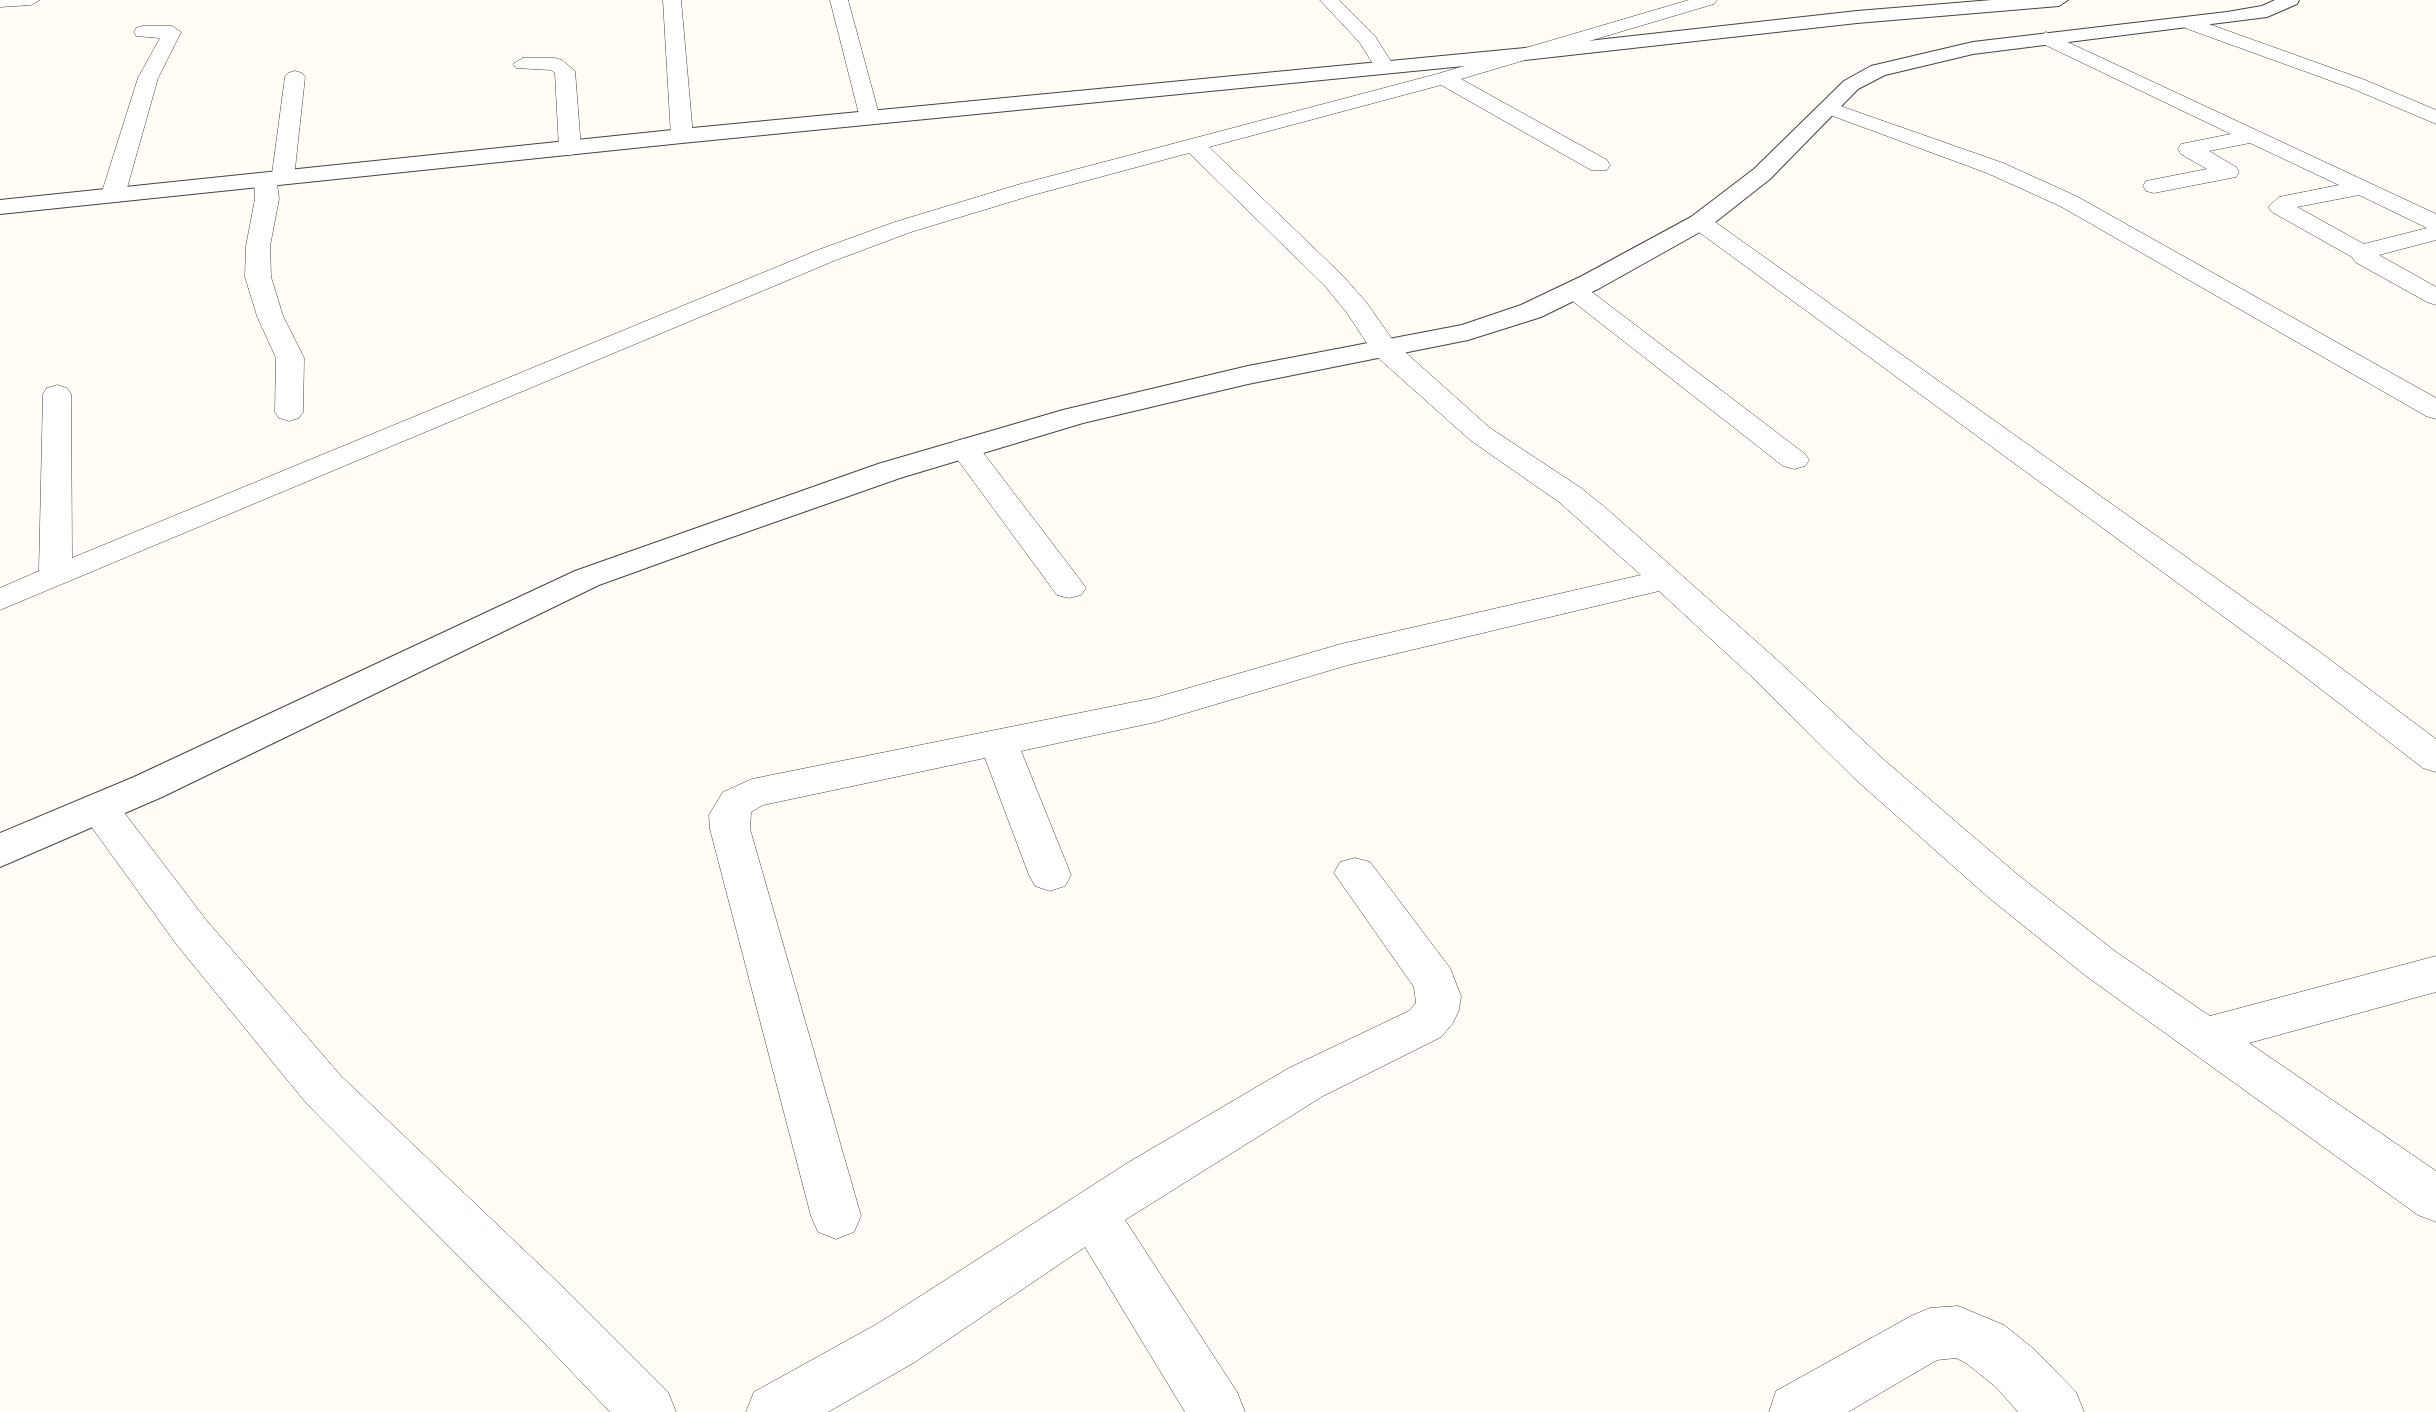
<!DOCTYPE html>
<html>
<head>
<meta charset="utf-8">
<style>
	body { margin:0 }
	canvas { display:block; background:#fffdf5 }
</style>
</head>
<body>
<canvas width="2436" height="1412"></canvas>
<script>
const g = document.querySelector('canvas').getContext('2d');
g.lineJoin = 'round';
const toPath = rows => new Path2D(rows.map(r => 'M' + r).join(''));
function stroke(path, color, width, dash) { g.strokeStyle = color; g.lineWidth = width; g.lineCap = dash ? 'butt' : 'round'; g.setLineDash(dash || []); g.stroke(path); }
function fill(path, color) { g.fillStyle = color; g.fill(path, 'evenodd'); }
const minor = toPath([
	[0,0,40,0,31,5,0,7,0,0],
	[663,0,681,0,693,136,690,141,682,142,674,141,671,136,663,0],
	[830,0,848,0,880,118,877,122,863,122,860,118,830,0],
	[1320,0,1339,0,1375,36,1395,68,1392,72,1378,72,1360,43,1320,0],
	[1689,0,1717,0,1714,4,1461,79,1607,160,1610,165,1607,170,1591,170,1441,85,1209,147,1343,276,1366,302,1395,343,1490,428,1581,488,1607,509,1776,659,1883,759,2018,875,2116,952,2210,1016,2436,956,2436,992,2249,1043,2436,1171,2436,1222,2418,1215,2086,976,1988,897,1855,779,1750,675,1659,591,1348,665,1156,722,1021,751,1071,875,1065,886,1050,891,1035,886,1029,875,985,758,763,805,751,812,750,829,861,1216,854,1232,836,1239,818,1232,811,1216,710,829,709,815,723,792,752,779,1154,698,1341,644,1641,575,1559,502,1470,440,1375,355,1347,313,1325,286,1189,153,1033,195,911,232,836,260,0,610,0,588,39,571,43,394,47,388,57,385,67,388,71,394,72,558,818,250,895,222,1017,185,1437,74,1689,0],
	[2192,18,2365,80,2436,110,2436,124,2351,88,2185,28,2183,24,2192,18],
	[143,26,172,26,181,32,158,78,125,195,121,200,113,202,105,200,101,195,138,78,160,38,136,36,134,32,136,28,143,26],
	[2046,32,2436,214,2436,240,2379,255,2436,287,2436,305,2427,302,2355,262,2352,257,2272,212,2268,207,2279,197,2339,185,2250,143,2209,151,2236,167,2239,172,2236,177,2154,193,2146,191,2143,186,2146,181,2207,169,2181,154,2178,149,2181,144,2231,134,2039,42,2037,38,2046,32],
	[2359,195,2427,228,2364,244,2297,207,2359,195],
	[523,58,555,58,562,60,575,71,581,148,578,153,570,155,562,153,559,148,555,73,551,70,516,68,513,64,523,58],
	[295,71,302,73,305,77,294,178,291,183,277,183,279,199,270,246,271,277,283,316,304,358,303,412,299,418,289,421,279,418,275,412,276,358,257,316,245,277,246,246,255,199,254,179,257,174,272,174,285,77,288,73,295,71],
	[1829,102,2003,163,2076,196,2436,398,2436,419,2426,416,2060,206,1987,173,1822,112,1819,108,1822,104,1829,102],
	[1700,215,1708,217,2317,650,2436,739,2436,772,2423,768,2291,666,1692,227,1688,222,1692,217,1700,215],
	[1575,283,1584,286,1805,454,1809,460,1805,466,1794,469,1783,466,1566,296,1562,291,1566,286,1575,283],
	[964,439,975,442,1081,581,1086,588,1081,595,1069,598,1057,595,949,448,953,442,964,439],
	[99,794,113,798,207,921,341,1076,566,1290,668,1392,676,1412,610,1412,528,1326,307,1104,177,945,85,818,79,808,85,798,99,794],
	[1355,858,1370,862,1450,968,1461,996,1459,1010,1453,1023,1441,1037,1323,1096,1125,1220,1237,1392,1245,1412,1185,1412,1085,1247,915,1362,828,1412,746,1412,754,1392,877,1324,1129,1162,1289,1068,1409,1011,1416,1003,1414,987,1334,873,1340,862,1355,858],
	[1958,1306,2004,1325,2035,1350,2076,1392,2084,1412,2018,1412,1997,1388,1966,1363,1956,1358,1937,1360,1848,1412,1769,1412,1776,1391,1911,1316,1930,1308,1958,1306]
]);
const tertiary = toPath([
	[1992,0,2068,0,2059,6,1857,23,1525,60,682,143,0,214,0,200,682,129,1525,48,1857,11,1992,0],
	[2275,0,2299,0,2297,4,2267,17,1973,54,1885,75,1858,89,1770,179,1709,227,1600,288,1541,317,1468,340,1248,384,1083,423,900,478,718,542,599,585,162,797,0,867,0,833,134,777,575,571,878,464,1063,410,1248,366,1462,325,1521,305,1582,276,1691,217,1754,169,1844,81,1871,66,1973,42,2227,12,2262,6,2275,0]
]);
stroke(minor, '#444', 1);
stroke(tertiary, '#444', 2);
fill(minor, '#fff');
fill(tertiary, '#fff');
</script>
</body>
</html>
